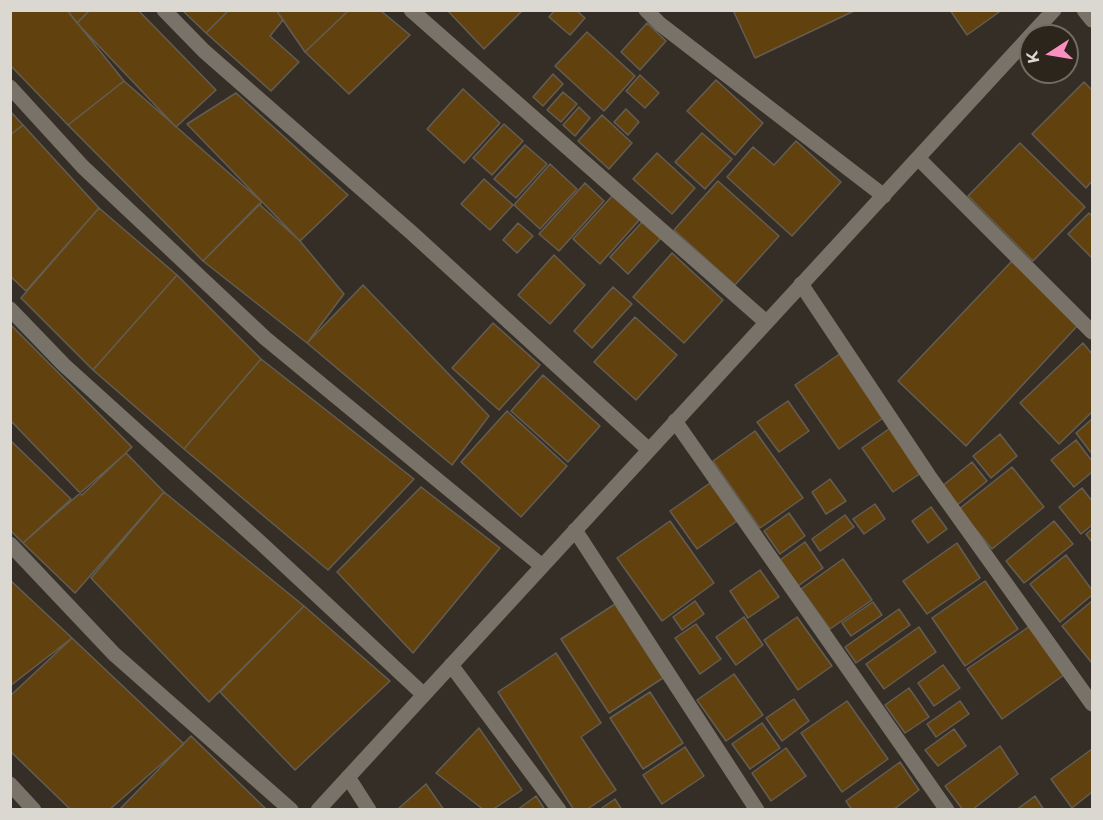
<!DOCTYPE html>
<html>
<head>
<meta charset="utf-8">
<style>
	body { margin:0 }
	#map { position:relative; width:1103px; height:820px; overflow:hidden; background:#352e26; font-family:Montserrat,sans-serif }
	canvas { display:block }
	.frame { position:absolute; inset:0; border:12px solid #dbd7d1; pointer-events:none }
	.north { position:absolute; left:1019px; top:24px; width:60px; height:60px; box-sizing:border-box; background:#2b251c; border:2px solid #716c64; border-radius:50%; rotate:258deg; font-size:16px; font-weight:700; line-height:24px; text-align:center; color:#dbd7d1 }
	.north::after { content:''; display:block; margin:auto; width:21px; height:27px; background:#fc8fc2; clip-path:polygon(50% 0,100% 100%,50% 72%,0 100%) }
</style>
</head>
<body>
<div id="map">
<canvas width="1103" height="820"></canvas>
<div class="frame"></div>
<div class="north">K</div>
</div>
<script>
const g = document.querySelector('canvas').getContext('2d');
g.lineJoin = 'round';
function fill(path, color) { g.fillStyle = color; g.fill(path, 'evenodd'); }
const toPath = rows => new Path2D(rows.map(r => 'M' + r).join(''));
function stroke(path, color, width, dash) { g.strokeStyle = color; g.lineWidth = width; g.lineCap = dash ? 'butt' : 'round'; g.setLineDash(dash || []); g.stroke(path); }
const building = toPath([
	[10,10,67,10,124,81,68,125,10,65,10,10],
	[67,10,90,10,77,23,67,10],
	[90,10,138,10,216,90,176,127,77,23,90,10],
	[182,10,229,10,206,33,182,10],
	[229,10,276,10,283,20,270,36,299,62,271,91,206,33,229,10],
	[276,10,349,10,305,52,276,10],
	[349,10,380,10,410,35,349,94,305,52,349,10],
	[447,10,523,10,484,49,447,10],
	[555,10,576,10,585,18,570,35,549,17,555,10],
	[733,10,856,10,755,58,733,10],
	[950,10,1002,10,967,35,950,10],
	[647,23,666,41,640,70,621,52,647,23],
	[587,32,635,76,604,111,555,66,587,32],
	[553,74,563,84,543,106,533,97,553,74],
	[640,75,659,93,645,108,626,91,640,75],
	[716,80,763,123,735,155,687,111,716,80],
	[124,81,262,202,203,261,68,125,124,81],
	[1084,82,1092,90,1092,181,1086,188,1032,134,1084,82],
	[463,89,500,123,464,163,427,129,463,89],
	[563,92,577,104,561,122,547,110,563,92],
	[236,93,348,195,300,241,187,124,236,93],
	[579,107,590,118,575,136,563,125,579,107],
	[626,109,639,122,628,135,614,122,626,109],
	[10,111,23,125,10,135,10,111],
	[602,115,632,143,609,169,578,141,602,115],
	[504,124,523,141,492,175,473,158,504,124],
	[23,125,99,208,26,291,10,276,10,135,23,125],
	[702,133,732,159,705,189,675,162,702,133],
	[796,141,841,182,792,236,727,177,753,147,774,165,796,141],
	[1020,143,1085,207,1033,261,968,196,1020,143],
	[525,145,547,164,516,198,494,179,525,145],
	[657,153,695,188,672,214,633,179,657,153],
	[550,164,577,189,540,229,514,205,550,164],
	[484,179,513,205,490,230,461,204,484,179],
	[718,181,779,236,735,285,674,230,718,181],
	[585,183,604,201,559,251,539,234,585,183],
	[614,194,641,218,600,264,573,239,614,194],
	[259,204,300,241,344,294,307,343,203,261,259,204],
	[99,208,177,275,93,370,21,298,99,208],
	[1089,213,1092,216,1092,258,1068,234,1089,213],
	[643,221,661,238,628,274,610,257,643,221],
	[518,223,533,236,517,253,503,240,518,223],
	[672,253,723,300,684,343,633,297,672,253],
	[554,255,585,285,550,324,518,295,554,255],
	[1012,261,1079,324,966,446,898,381,1012,261],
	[177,275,261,359,184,449,93,370,177,275],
	[363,285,489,416,452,465,307,343,363,285],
	[613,287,632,304,592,348,574,331,613,287],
	[635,317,677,355,636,400,594,362,635,317],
	[493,323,540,365,499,410,452,368,493,323],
	[10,324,132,447,82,495,10,420,10,324],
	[1083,343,1092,354,1092,412,1059,444,1020,403,1083,343],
	[841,353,886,416,839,449,795,385,841,353],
	[261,359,414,479,328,570,184,449,261,359],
	[543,375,600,426,568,462,511,411,543,375],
	[788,401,809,431,779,452,757,422,788,401],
	[507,411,567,466,521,517,461,462,507,411],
	[1092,419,1092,454,1076,433,1092,419],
	[893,426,924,471,893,492,862,448,893,426],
	[755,431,803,498,760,528,713,461,755,431],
	[1000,434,1017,456,991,478,973,456,1000,434],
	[10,440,71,499,23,543,10,530,10,440],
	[1076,440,1092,461,1092,472,1074,487,1051,460,1076,440],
	[126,453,164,492,75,593,23,543,126,453],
	[972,462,987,481,956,506,941,487,972,462],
	[1012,467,1044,507,992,549,959,509,1012,467],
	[830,479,846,501,826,514,812,492,830,479],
	[710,483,737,521,697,549,670,511,710,483],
	[421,487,500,548,413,653,337,572,421,487],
	[1082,488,1092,501,1092,525,1081,534,1059,507,1082,488],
	[164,492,304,606,209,702,91,578,164,492],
	[875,504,885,519,864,534,853,519,875,504],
	[931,507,947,529,928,543,912,521,931,507],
	[789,513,805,536,780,554,764,531,789,513],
	[845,515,854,527,820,551,812,539,845,515],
	[670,521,714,583,662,621,617,558,670,521],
	[1054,521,1073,544,1024,583,1006,561,1054,521],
	[1092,529,1092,542,1086,534,1092,529],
	[805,542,823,568,798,586,780,560,805,542],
	[957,543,980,578,927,614,903,581,957,543],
	[1066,555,1092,590,1092,595,1060,622,1030,584,1066,555],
	[843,559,872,600,830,629,801,589,843,559],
	[760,570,779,597,748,618,730,591,760,570],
	[10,580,72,638,10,686,10,580],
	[985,581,1018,629,965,666,932,618,985,581],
	[695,601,704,614,682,630,673,617,695,601],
	[1092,601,1092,661,1091,662,1062,626,1092,601],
	[873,602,882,615,851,636,842,623,873,602],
	[615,604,663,678,609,713,561,639,615,604],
	[304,606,390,681,295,770,220,692,304,606],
	[899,609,910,625,856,663,845,647,899,609],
	[744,617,763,645,736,665,716,637,744,617],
	[797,617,832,666,798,690,764,640,797,617],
	[696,624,721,659,700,674,675,638,696,624],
	[1030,626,1064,675,1002,719,967,669,1030,626],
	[919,627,936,652,884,689,866,664,919,627],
	[72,638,184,744,109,810,71,810,10,751,10,696,72,638],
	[556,653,601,723,581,737,616,790,586,810,574,810,498,692,556,653],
	[943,665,960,688,934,706,918,683,943,665],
	[734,674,763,715,726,741,697,700,734,674],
	[909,688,929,717,905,733,885,705,909,688],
	[650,692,683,743,643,769,610,718,650,692],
	[794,699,809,721,782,741,766,718,794,699],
	[847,701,888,759,842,792,801,733,847,701],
	[960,701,969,714,936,737,927,724,960,701],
	[762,723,780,748,750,769,732,744,762,723],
	[479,728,522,790,492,810,484,810,436,773,479,728],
	[954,729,966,746,938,766,925,750,954,729],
	[191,736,267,810,119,810,191,736],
	[1000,746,1018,774,972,810,963,810,945,786,1000,746],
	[685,747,704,776,662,804,643,775,685,747],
	[786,748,806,776,771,801,752,773,786,748],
	[1092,749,1092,792,1072,808,1051,779,1092,749],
	[900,762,919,790,893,810,852,810,846,801,900,762],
	[426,784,444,810,398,810,398,809,426,784],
	[536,796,545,810,517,810,536,796],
	[1035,796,1044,810,1016,810,1035,796],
	[615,799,622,810,599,810,615,799]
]);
const minor = toPath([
	[164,10,204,51,413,234,649,450],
	[411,10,766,322],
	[646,10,660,24,884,196],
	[1084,10,1092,20],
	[10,87,83,167,265,338,542,566],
	[918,158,1092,332],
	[801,284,929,476,1092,704],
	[10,309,64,365,262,544,424,695],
	[675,421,947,810],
	[575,530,757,810],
	[10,544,114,654,291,810],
	[451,665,559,810],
	[348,777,369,810],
	[10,784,34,810],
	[318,810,1054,10]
]);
fill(building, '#61420e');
stroke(building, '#645d54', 1.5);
stroke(minor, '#797268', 15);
</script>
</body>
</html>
